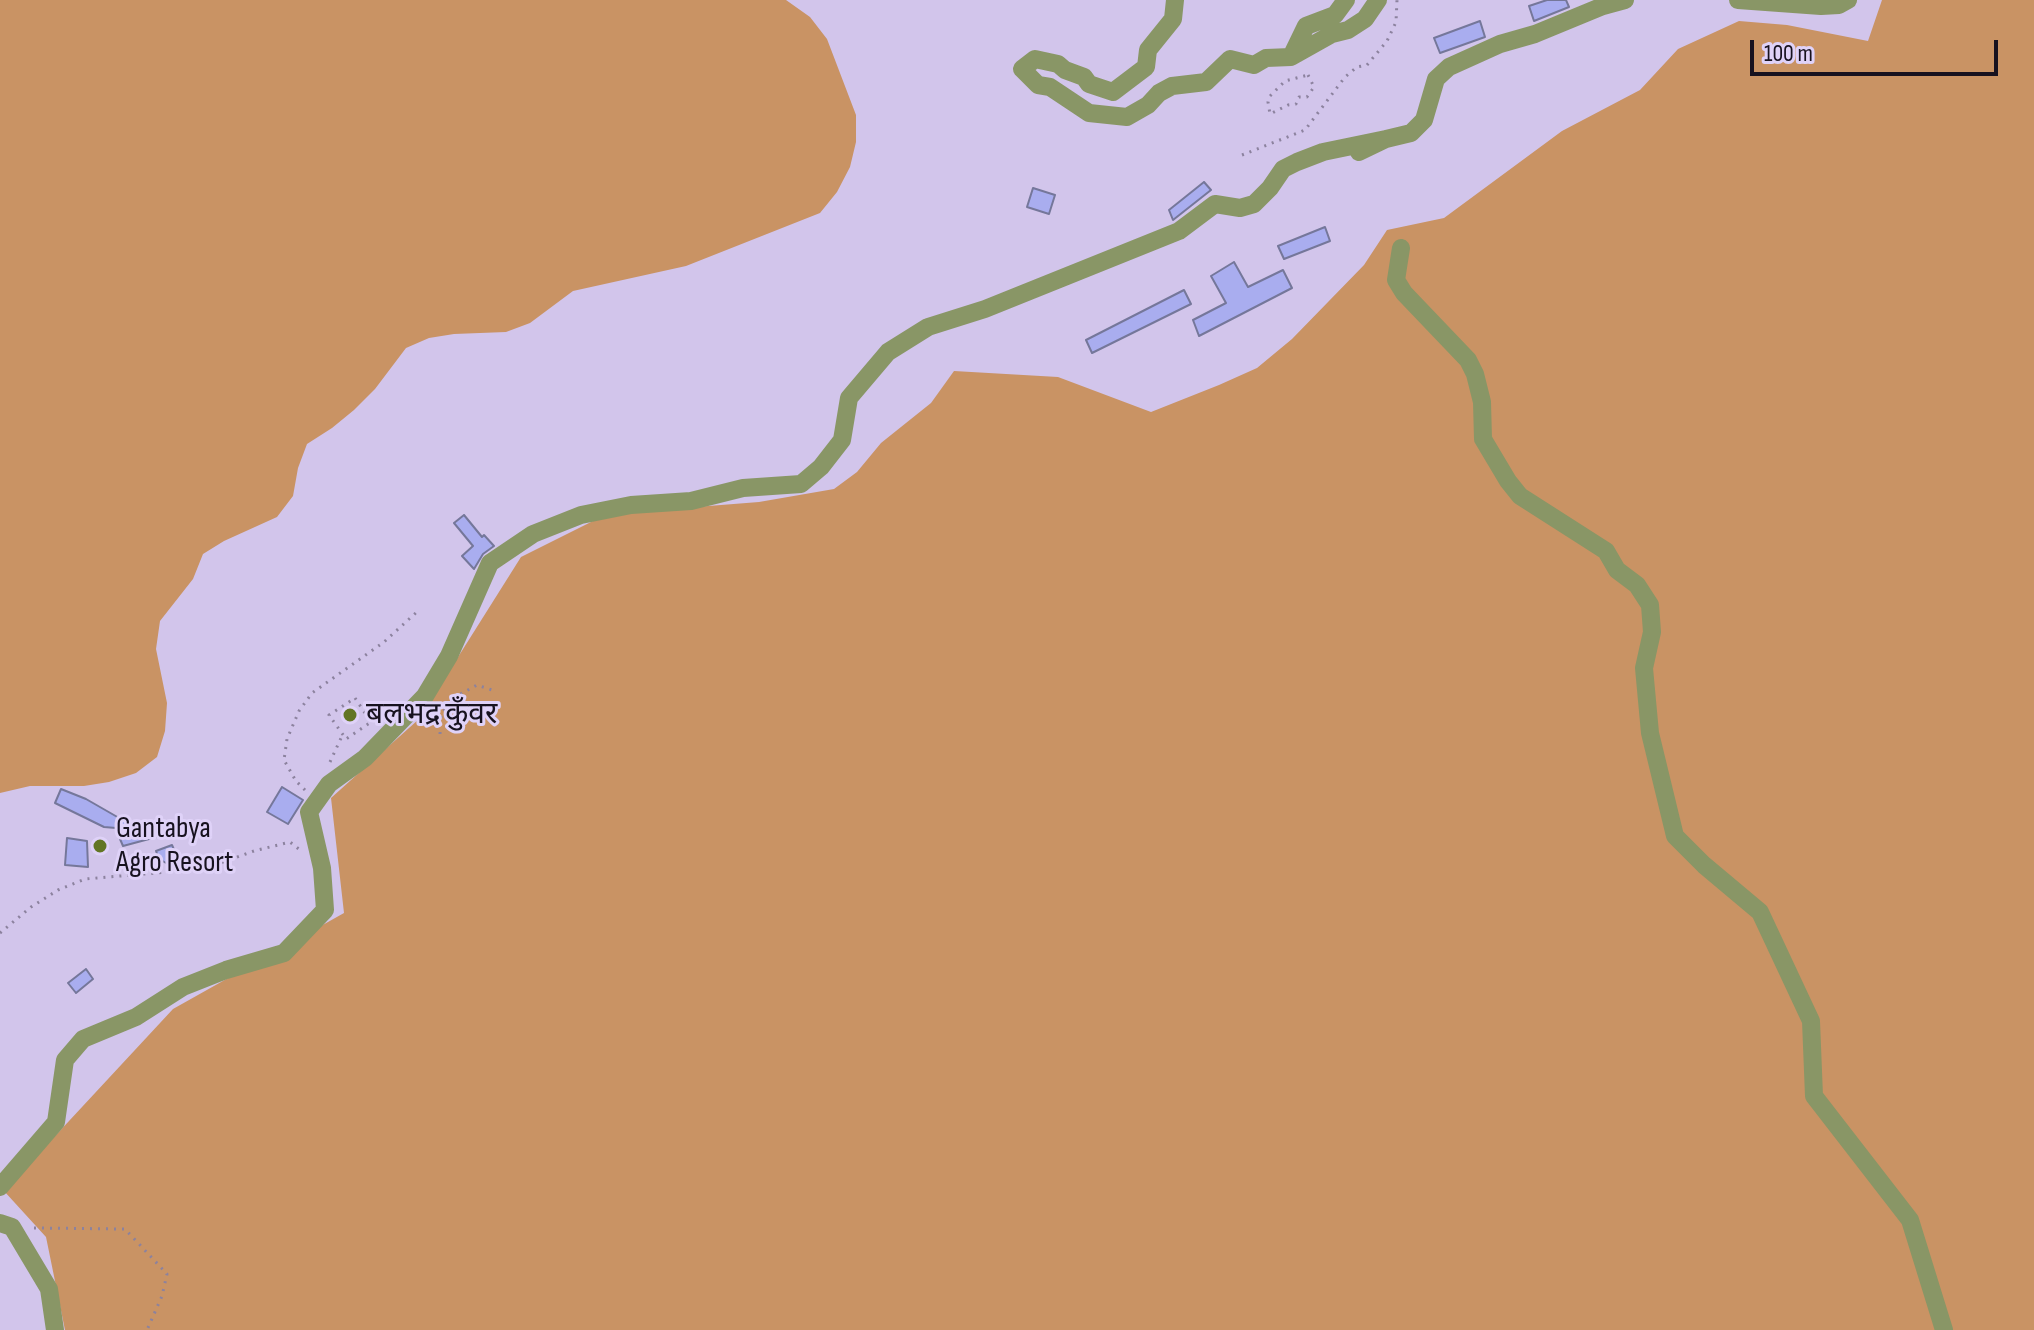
<!DOCTYPE html>
<html>
<head>
<meta charset="utf-8">
<style>
	body { margin:0 }
	#map { position:relative; width:2034px; height:1330px; overflow:hidden; background:#d2c5eb; font-family:"Sofia Sans Condensed",sans-serif }
	canvas { display:block }
	.scale { position:absolute; left:1750px; top:40px; width:248px; height:36px; box-sizing:border-box; border:4px solid #17121f; border-top:0; padding-left:10px; font-size:24px; line-height:28px; white-space:nowrap; color:#17121f; -webkit-text-stroke:6px #dfd2f8; paint-order:stroke }
</style>
</head>
<body>
<div id="map">
<canvas width="2034" height="1330"></canvas>
<div class="scale">100 m</div>
</div>
<script>
const g = document.querySelector('canvas').getContext('2d');
g.lineJoin = 'round';
function fill(path, color) { g.fillStyle = color; g.fill(path, 'evenodd'); }
const toPath = rows => new Path2D(rows.map(r => 'M' + r).join(''));
function stroke(path, color, width, dash) { g.strokeStyle = color; g.lineWidth = width; g.lineCap = dash ? 'butt' : 'round'; g.setLineDash(dash || []); g.stroke(path); }
function write(font, color, halo, rows, align = 'center') {
  g.font = font + ' "Sofia Sans Condensed","Noto Sans Devanagari",sans-serif'; g.lineWidth = 6; g.setLineDash([]); g.textBaseline = 'middle'; g.strokeStyle = halo; g.fillStyle = color; for (const [text, x, y, turn = 0] of rows) {
    g.save(); g.translate(x, y); g.rotate((+turn || 0) * Math.PI / 180); g.textAlign = isNaN(turn) ? turn : align; if (halo) g.strokeText(text, 0, 0); g.fillText(text, 0, 0); g.restore();
  }
}
const green = toPath([
	[0,0,786,0,810,17,827,39,856,115,856,142,850,167,837,192,820,213,686,266,573,291,530,323,506,332,454,334,429,338,406,348,375,389,354,410,332,428,307,444,298,468,293,496,277,517,224,541,203,554,193,579,160,621,156,649,167,703,165,731,157,757,136,773,109,782,84,786,30,786,0,793],
	[1882,0,2034,0,2034,1330,65,1330,46,1237,4,1191,173,1009,344,913,331,798,419,719,521,557,607,514,759,502,834,489,857,472,881,443,931,403,954,371,1058,377,1151,412,1219,385,1257,368,1292,339,1364,265,1387,230,1444,218,1562,131,1640,90,1678,49,1739,21,1787,25,1868,41]
]);
const building = toPath([
	[1547,0,1566,0,1569,7,1534,21,1529,6,1547,0],
	[1480,21,1485,37,1440,53,1434,38,1480,21],
	[1204,182,1211,190,1173,220,1169,210,1204,182],
	[1033,188,1055,195,1049,214,1027,207,1033,188],
	[1325,227,1330,241,1284,259,1278,246,1325,227],
	[1234,262,1248,287,1283,270,1292,288,1199,336,1193,320,1226,303,1211,276,1234,262],
	[1184,290,1191,304,1092,353,1086,340,1184,290],
	[464,515,482,537,484,535,494,546,483,554,474,569,462,556,473,546,454,523,464,515],
	[282,787,303,800,288,824,267,812,282,787],
	[61,789,86,799,140,830,159,822,164,835,123,846,120,839,140,830,104,827,55,803,61,789],
	[67,838,87,841,88,867,65,865,67,838],
	[172,845,178,859,166,863,159,859,156,851,172,845],
	[86,969,93,979,76,993,68,983,86,969]
]);
const path = toPath([
	[1308,75,1314,87,1307,97,1299,97,1296,104,1288,105,1270,114,1268,102,1270,96,1285,81,1308,75],
	[1242,155,1305,130,1345,77,1357,67,1367,65,1387,41,1396,22,1397,0],
	[355,698,371,722,346,739,329,715,355,698],
	[440,734,441,714,457,696,477,685,492,690],
	[330,762,342,736],
	[305,790,296,781,284,760,287,739,299,711,312,693,384,642,419,610],
	[0,933,31,907,58,890,85,879,204,869,254,851,290,842,300,850],
	[34,1228,125,1229,167,1274,162,1296,147,1330]
]);
const minor = toPath([
	[1175,0,1173,19,1148,50,1146,67,1113,92,1089,84,1084,77,1065,70,1058,64,1035,59,1022,69,1038,85,1050,87,1089,113,1127,117,1148,105,1159,93,1172,86,1206,82,1230,59,1254,65,1266,58,1291,57],
	[1346,0,1335,15,1306,26,1291,57,1332,34,1348,30,1365,19,1378,0],
	[1738,0,1821,6,1839,5,1848,0],
	[1386,139,1411,133,1424,120,1436,79,1449,67,1500,44,1535,34,1603,6,1625,0],
	[1401,248,1396,280,1404,293,1468,360,1475,374,1482,402,1483,439,1508,481,1520,496,1606,551,1617,570,1637,585,1650,605,1652,632,1644,668,1650,733,1675,836,1704,865,1760,912,1811,1021,1814,1096,1910,1220,1944,1330],
	[0,1187,56,1122,65,1060,83,1039,136,1017,183,987,226,970,284,953,325,910,322,868,309,812,329,784,365,758,425,696,449,656,490,563,533,534,581,515,631,505,691,501,743,488,801,484,821,467,842,440,849,398,888,352,928,327,985,309,1179,231,1215,204,1240,208,1254,204,1270,188,1283,169,1297,162,1323,152,1386,139,1359,152],
	[0,1223,12,1227,49,1289,55,1330]
]);
const markers = [
	[350,715,8,"#627524"],
	[100,846,8,"#627524"]
];
const poiNames = [
	["बलभद्र कुँवर",366,715],
	["Gantabya",116,829],
	["Agro Resort",116,863]
];
fill(green, '#c99364');
fill(building, '#a9adef');
stroke(building, '#75779a', 2);
stroke(path, '#8c829e', 3, [2, 6]);
stroke(minor, '#899666', 18);
for (const [x, y, r, color] of markers) { const dot = new Path2D(); dot.arc(x, y, r, 0, 2 * Math.PI); g.fillStyle = color; g.fill(dot); stroke(dot, '#dfd2f8', 3); }
write('30px', '#17121f', '#dfd2f8', poiNames, 'left');
</script>
</body>
</html>
